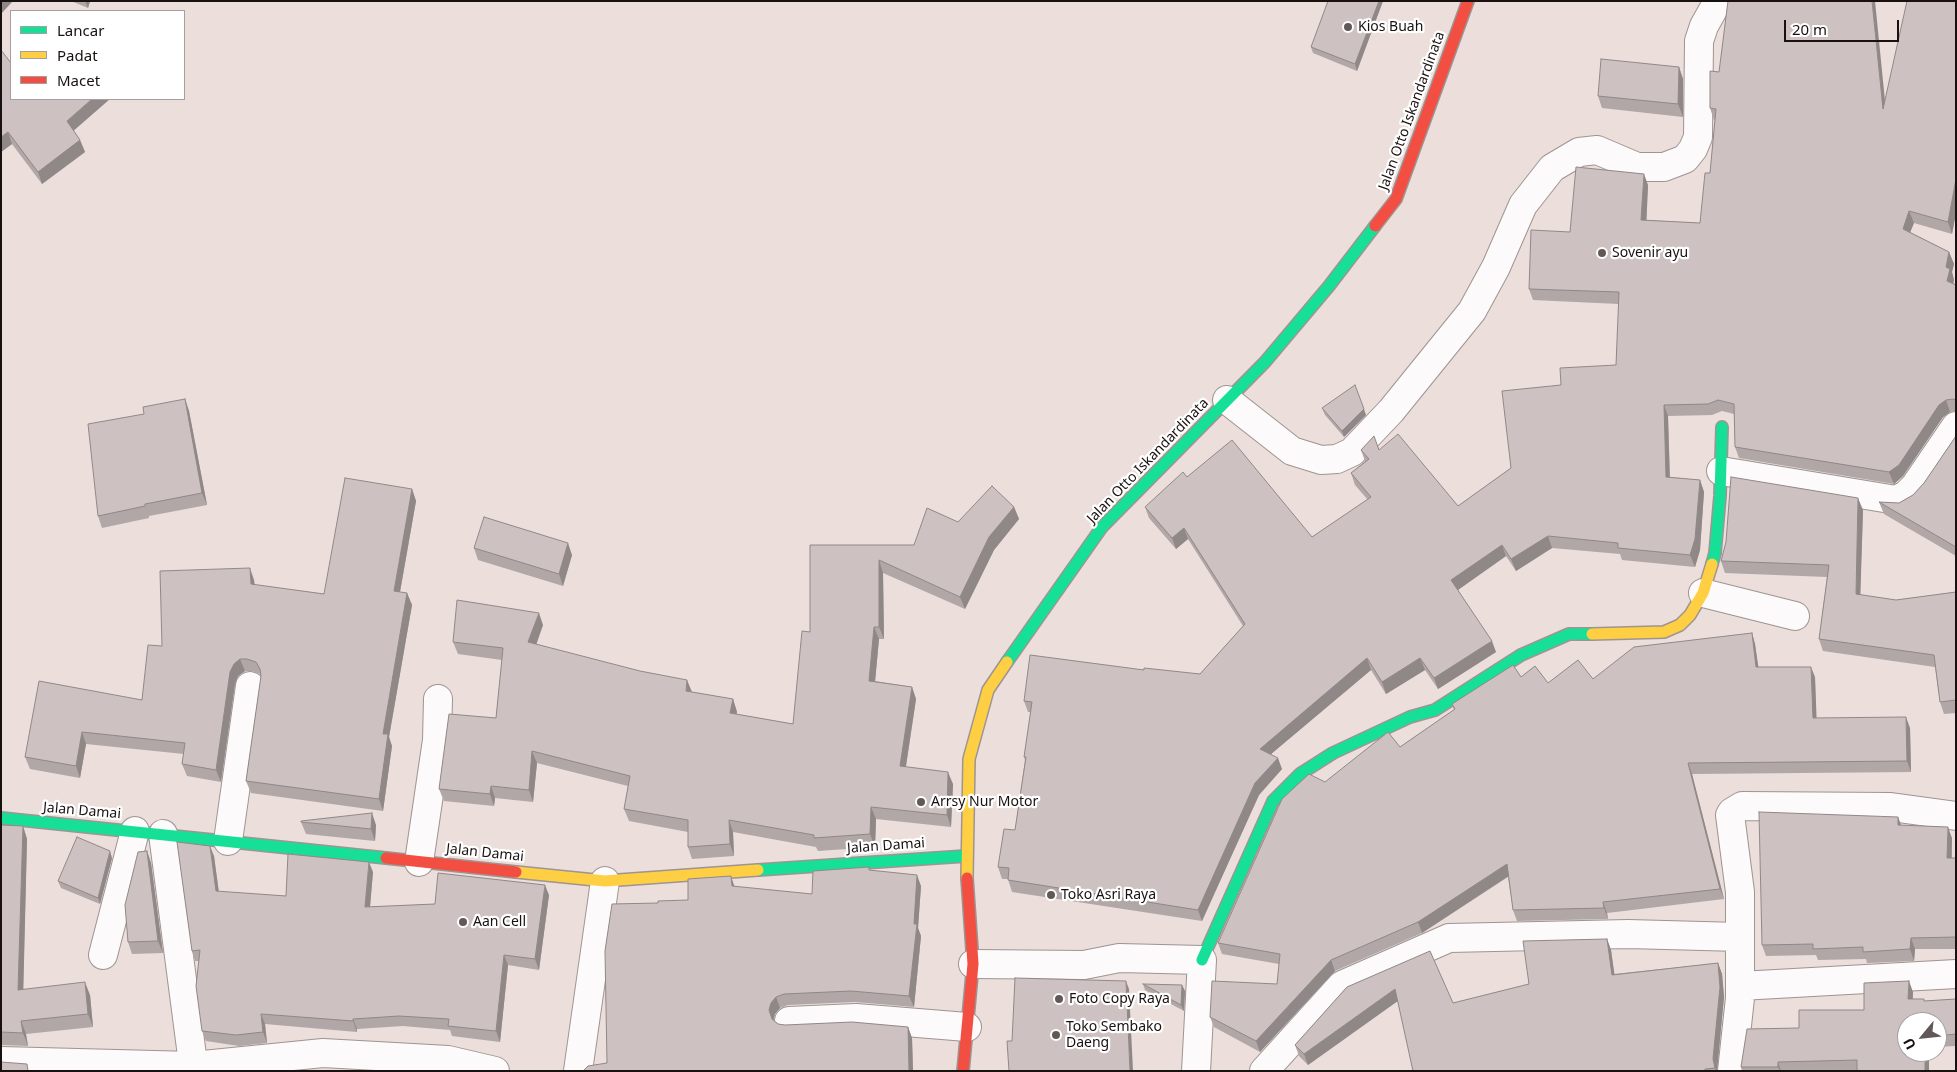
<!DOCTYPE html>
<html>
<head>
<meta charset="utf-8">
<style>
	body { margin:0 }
	#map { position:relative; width:1957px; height:1072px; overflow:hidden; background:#ebdedb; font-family:"Noto Sans",sans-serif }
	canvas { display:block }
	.frame { position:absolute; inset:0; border:2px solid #191110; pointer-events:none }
	.legend { position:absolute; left:10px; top:10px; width:175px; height:90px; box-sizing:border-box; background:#fff; border:1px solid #a3a09f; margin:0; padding:6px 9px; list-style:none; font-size:15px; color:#191110 }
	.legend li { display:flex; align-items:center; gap:10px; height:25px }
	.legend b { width:25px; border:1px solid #a3a09f }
	.north { position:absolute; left:1897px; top:1012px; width:50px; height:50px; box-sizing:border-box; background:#fff; border:1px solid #a3a09f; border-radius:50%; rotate:242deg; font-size:14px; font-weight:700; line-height:20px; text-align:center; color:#191110 }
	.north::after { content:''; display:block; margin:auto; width:18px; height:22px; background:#625957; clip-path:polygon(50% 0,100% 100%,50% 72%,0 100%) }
	.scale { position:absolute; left:1784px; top:20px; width:115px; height:22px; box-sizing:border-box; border:2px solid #191110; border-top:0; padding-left:6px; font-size:15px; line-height:18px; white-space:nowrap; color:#191110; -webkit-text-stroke:4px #fff; paint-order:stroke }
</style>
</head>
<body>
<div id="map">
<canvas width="1957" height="1072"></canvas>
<div class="frame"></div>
<ul class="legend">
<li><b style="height:6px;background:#16e098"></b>Lancar</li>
<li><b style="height:6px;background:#ffcf43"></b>Padat</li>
<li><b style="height:6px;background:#f24e42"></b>Macet</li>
</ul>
<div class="north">U</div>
<div class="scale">20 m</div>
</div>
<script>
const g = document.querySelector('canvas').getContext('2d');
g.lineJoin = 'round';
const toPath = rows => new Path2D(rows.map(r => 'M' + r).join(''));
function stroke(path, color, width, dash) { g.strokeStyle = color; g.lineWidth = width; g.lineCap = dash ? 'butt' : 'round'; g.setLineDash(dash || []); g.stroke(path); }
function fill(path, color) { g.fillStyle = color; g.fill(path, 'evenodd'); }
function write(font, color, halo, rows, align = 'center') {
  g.font = font + ' "Noto Sans",sans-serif'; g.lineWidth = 4.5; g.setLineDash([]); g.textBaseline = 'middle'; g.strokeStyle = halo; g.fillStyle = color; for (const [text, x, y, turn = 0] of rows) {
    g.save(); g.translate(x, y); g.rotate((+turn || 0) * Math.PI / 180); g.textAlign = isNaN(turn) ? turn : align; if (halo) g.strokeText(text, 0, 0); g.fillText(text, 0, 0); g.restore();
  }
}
const street = toPath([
	[1227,400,1292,451,1321,460,1337,459,1352,452,1391,411,1472,311,1496,267,1523,205,1552,168,1579,152,1597,150,1637,167,1664,167,1685,159,1693,149,1698,137,1699,41,1704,26,1718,1],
	[1721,471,1896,500,1906,495,1915,486,1956,426],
	[1703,593,1795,616],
	[163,834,194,1071],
	[228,841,250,686],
	[419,862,437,740,438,699],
	[103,955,135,831],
	[973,964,1084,965,1119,958,1202,960,1196,1071],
	[1740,986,1956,974],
	[789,1021,856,1018,967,1027],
	[1,1061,193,1066,323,1053,448,1060,495,1071],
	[578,1071,605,881],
	[1264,1071,1342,985,1449,938,1628,934,1740,937],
	[1732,1071,1740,998,1740,892,1730,815,1732,812,1742,806,1891,807,1956,816]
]);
const fast = toPath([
	[1712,564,1715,553,1720,496,1722,427],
	[1007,662,1102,527,1265,362,1329,286,1375,226],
	[1,818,386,858],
	[758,870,966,856],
	[1202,960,1273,801,1300,774,1333,753,1410,717,1435,710,1521,655,1569,634,1592,634]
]);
const slow = toPath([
	[1592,634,1664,632,1680,625,1690,615,1703,593,1712,564],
	[516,872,605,881,758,870],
	[967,878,969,759,988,690,1007,662]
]);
const jam = toPath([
	[1375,226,1396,199,1468,1],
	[386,858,516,872],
	[963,1071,973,964,967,878]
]);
const wall = toPath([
	[71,1,90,1,88,8],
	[1383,1,1357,71,1313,53,1311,47],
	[1956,1,1956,213,1952,234,1914,223,1910,232,1949,252,1954,264,1952,272,1954,280,1953,284,1956,285,1956,411,1950,412,1943,417,1903,476,1894,484,1739,458,1735,447,1734,414,1722,411,1712,415,1668,416,1670,477,1700,480,1704,492,1700,550,1695,567,1622,560,1620,554,1552,548,1516,571,1506,556,1458,590,1496,652,1438,689,1425,670,1386,694,1371,670,1271,754,1282,769,1259,795,1202,921,1012,892,1008,879,1002,879,998,867,1015,830,1025,760,1024,757,1031,712,1028,712,1024,701,1144,670,1200,674,1243,626,1188,539,1176,549,1149,518,1145,507,1187,477,1312,537,1368,500,1355,485,1351,473,1365,461,1361,450,1379,450,1458,506,1511,468,1561,385,1616,365,1619,304,1533,300,1529,289,1570,232,1648,185,1646,220,1700,223,1710,173,1715,120,1714,120,1710,108,1885,100],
	[1679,67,1683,79,1683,117,1602,108,1598,96],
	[11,99,74,131,80,140,85,152,42,184,12,144,1,152],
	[185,399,189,411,207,505,149,516,149,518,102,528,98,516,144,414],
	[1322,408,1366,415,1344,437,1325,415],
	[1956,436,1956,556,1884,514,1879,502,1899,503,1913,495,1924,483],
	[412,489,416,501,400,592,407,593,412,605,389,737,392,746,383,811,251,793,246,781,261,676,260,674,252,671,245,671,238,676,235,684,221,782,187,776,182,764,184,754,86,744,80,778,30,769,25,757,142,700,162,646,254,580,255,585,324,594],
	[1014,507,1019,519,994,550,965,609,883,573,884,639,879,639,875,681,912,687,916,699,906,767,953,784,951,827,876,819,875,847,818,851,816,847,733,832,734,856,692,859,688,847,688,832,629,821,624,809,628,786,537,763,533,802,495,798,494,806,444,801,439,789,496,718,502,660,458,654,453,642,543,625,536,644,692,692,733,699,737,712,736,714,793,724,810,632,810,545,914,545,958,522],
	[1863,510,1860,595,1896,600,1956,592,1956,713,1944,714,1940,702,1935,667,1823,651,1819,639,1827,577,1725,573,1721,561],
	[474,548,572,555,563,586,478,560],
	[1752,633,1755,644,1758,667,1815,677,1816,718,1910,728,1911,772,1692,774,1724,899,1607,913,1608,919,1517,921,1513,910,1508,877,1422,933,1335,971,1260,1052,1214,1027,1210,1017,1277,984,1279,964,1222,954,1218,943,1325,782,1400,747,1454,710,1452,704,1521,677,1548,683,1593,679],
	[1898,817,1901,825,1952,838,1952,858,1956,858,1956,949,1915,949,1914,961,1867,963,1866,959,1818,960,1816,955,1766,956,1762,945],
	[301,822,376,825,375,841,306,834],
	[1,825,23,826,27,839,23,989,90,995,93,1027,26,1034,28,1046,1,1045],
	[147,851,151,863,163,953,132,954,128,942],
	[214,856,219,892,286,896,373,872,370,907,435,904,549,895,539,970,508,965,500,1042,452,1036,450,1030,403,1026,357,1029,357,1032,265,1024,267,1043,239,1046,206,1041,202,1031,199,961,195,961,192,951],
	[112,858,100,904,61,888,58,881],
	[871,870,921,886,918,928,921,936,914,1007,855,1002,788,1005,780,1008,775,1014,774,1020,778,1024,785,1025,908,1027,912,1038,913,1071,583,1071,607,1063,658,903,688,900,735,887,812,894],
	[1607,939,1611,950,1614,974,1718,963,1722,974,1724,997,1717,1071,1413,1071,1398,1001,1308,1065,1299,1056,1295,1045,1347,987,1453,1003,1529,984],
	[1143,984,1182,985,1185,991,1184,1011,1145,990],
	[1913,992,1913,999,1925,1001,1956,999,1956,1046,1937,1047,1937,1022,1907,1022,1929,1052,1929,1071,1742,1071,1741,1067,1799,1028,1864,1010]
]);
const shadedWall = toPath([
	[1,1,13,1,1,14],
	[85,1,90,1,88,8],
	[1379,1,1383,1,1357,71,1355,64],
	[1872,1,1875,1,1887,121,1883,109],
	[1679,67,1683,79,1683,117,1678,104],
	[92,99,110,99,71,133,67,121],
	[8,132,12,144,1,152,1,137],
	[80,140,85,152,42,184,38,172],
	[1644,174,1648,185,1646,232,1641,220],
	[1956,179,1956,213,1952,234,1948,222],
	[1909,211,1914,223,1907,240,1903,229],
	[1949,252,1954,264,1952,272,1954,280,1951,293,1947,281,1946,267],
	[185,399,189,411,207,505,202,493],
	[1946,400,1950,412,1943,417,1903,476,1894,484,1889,472,1939,405],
	[1664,405,1668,416,1670,488,1666,477],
	[1364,409,1366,415,1344,437,1342,431],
	[1700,480,1704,492,1700,550,1695,567,1690,555],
	[412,489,416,501,398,603,394,591],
	[1858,498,1863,510,1860,606,1856,594],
	[1014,507,1019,519,994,550,965,609,960,597,989,537],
	[1184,528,1188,539,1176,549,1172,538],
	[1548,536,1552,548,1516,571,1511,559],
	[568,543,572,555,563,586,559,574],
	[1502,545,1506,556,1455,592,1451,580],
	[879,560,883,573,884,639,879,627],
	[250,568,254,580,255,596,251,584],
	[407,593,412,605,389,737,392,746,383,811,379,799,383,734],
	[539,613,543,625,533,654,528,642],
	[874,627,879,639,874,693,869,681],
	[1752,633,1755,644,1760,678,1756,667],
	[1492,641,1496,652,1438,689,1434,678],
	[1367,658,1371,670,1264,760,1260,749],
	[1420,658,1425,670,1386,694,1382,682],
	[240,659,245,671,238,676,235,684,221,782,216,770,230,672,234,664],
	[1811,667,1815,677,1817,729,1813,718],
	[687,680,692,692,686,691],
	[912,687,916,699,904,778,900,766],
	[733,699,737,712,734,726,730,713],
	[1906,717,1910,728,1911,772,1907,761],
	[82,732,86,744,80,778,76,766],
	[532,751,537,763,533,802,529,790],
	[1278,758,1282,769,1259,795,1202,921,1198,910,1255,783],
	[1688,763,1692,774,1724,899,1720,889],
	[948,772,953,784,951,827,947,815],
	[491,786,495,798,494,806,490,794],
	[871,807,876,819,875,847,870,834],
	[372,813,376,825,375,841,371,829],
	[1898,817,1902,828,1898,825],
	[729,820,733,832,734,856,730,844],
	[23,826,27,839,23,1003,18,990],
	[1948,827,1952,838,1951,869,1947,858],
	[210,846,214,856,220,902,216,891],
	[110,851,112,858,100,904,98,898],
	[147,851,151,863,163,953,158,941],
	[369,862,373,872,369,918,365,907],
	[1507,864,1510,875,1422,933,1418,922],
	[917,875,921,886,918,928,921,936,914,1007,909,996],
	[731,876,735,888,732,886],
	[545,885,549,895,539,970,535,959],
	[1603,902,1607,913,1608,919,1604,908],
	[1911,938,1915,949,1914,961,1910,949],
	[1607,939,1611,950,1616,985,1612,975],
	[504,955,508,965,500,1042,496,1031],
	[1331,960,1335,971,1260,1052,1256,1041],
	[1718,963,1722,974,1724,997,1717,1071,1716,1071,1713,1059],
	[1126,981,1129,989,1133,1071,1130,1071],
	[1909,981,1913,992,1912,1010,1908,999],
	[85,982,90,995,93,1027,88,1014],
	[1182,985,1185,991,1184,1011,1181,1005],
	[1395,989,1399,1000,1308,1065,1304,1054],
	[776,997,780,1008,775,1014,773,1021,776,1030,769,1010,771,1003],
	[261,1014,265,1024,267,1043,263,1032],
	[353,1019,357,1029,357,1032,353,1021],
	[21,1021,26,1034,28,1046,23,1033],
	[908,1027,912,1038,913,1071,909,1071],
	[1925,1052,1929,1052,1929,1071,1925,1071],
	[1778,1062,1781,1071,1780,1071,1778,1067]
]);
const building = toPath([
	[1328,1,1379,1,1355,64,1311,47,1328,1],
	[1728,1,1872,1,1883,109,1907,1,1956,1,1956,179,1948,222,1909,211,1903,229,1949,252,1946,267,1950,269,1947,281,1956,285,1956,400,1953,399,1946,400,1939,405,1899,465,1889,472,1735,447,1734,404,1718,400,1708,404,1664,405,1666,477,1700,480,1695,539,1690,555,1618,548,1618,543,1548,536,1511,559,1502,545,1451,580,1492,641,1434,678,1420,658,1382,682,1367,658,1260,749,1278,758,1255,783,1198,910,1008,880,1009,868,998,867,1004,829,1015,830,1026,757,1024,757,1032,702,1024,701,1030,655,1144,670,1144,668,1200,674,1245,624,1184,528,1172,538,1145,507,1183,472,1187,477,1232,440,1312,537,1371,497,1351,473,1369,459,1361,450,1374,436,1379,450,1398,434,1458,506,1511,468,1502,391,1561,385,1560,368,1616,365,1619,292,1529,289,1531,230,1570,232,1576,167,1644,174,1641,220,1700,223,1705,173,1710,173,1716,109,1710,108,1710,71,1719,72,1728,1],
	[1,50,11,63,11,99,92,99,67,121,80,140,38,172,8,132,1,137,1,50],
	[1601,59,1679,67,1678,104,1598,96,1601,59],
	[1355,385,1364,409,1342,431,1322,408,1355,385],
	[185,399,202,493,145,504,145,506,98,516,88,424,144,414,143,407,185,399],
	[1956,436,1956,547,1879,502,1899,503,1913,495,1924,483,1956,436],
	[1731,477,1858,498,1856,594,1896,600,1956,592,1956,700,1940,702,1934,655,1819,639,1829,565,1721,561,1726,542,1731,477],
	[345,478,412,489,394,591,407,593,383,734,388,734,379,799,246,781,261,676,260,669,256,662,247,659,240,659,234,664,230,672,216,770,182,764,185,743,82,732,76,766,25,757,39,681,142,700,148,645,162,646,160,571,250,568,251,584,324,594,345,478],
	[992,486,1014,507,989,537,960,597,879,560,879,627,874,627,869,681,912,687,900,766,948,772,947,815,871,807,870,834,814,838,814,835,729,820,730,844,688,847,688,820,624,809,630,776,532,751,529,790,491,786,490,794,439,789,449,714,496,718,503,648,453,642,457,600,539,613,528,642,640,671,687,680,686,691,733,699,730,713,793,724,802,631,810,632,810,545,914,545,927,508,958,522,992,486],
	[484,517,568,543,559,574,474,548,484,517],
	[1752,633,1756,667,1811,667,1813,718,1906,717,1907,761,1688,763,1720,889,1603,902,1604,908,1513,910,1507,864,1418,922,1331,960,1256,1041,1210,1017,1212,981,1277,984,1280,954,1218,943,1282,799,1309,774,1325,782,1388,732,1400,747,1455,709,1452,704,1513,665,1521,677,1535,666,1548,683,1578,660,1593,679,1634,647,1752,633],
	[1759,812,1898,817,1898,825,1948,827,1947,858,1956,858,1956,937,1911,938,1910,949,1863,952,1863,947,1813,949,1813,944,1762,945,1759,812],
	[372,813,371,829,301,822,301,821,372,813],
	[1,825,23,826,18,990,85,982,88,1014,21,1021,23,1033,1,1032,1,825],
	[77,837,110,851,98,898,58,881,77,837],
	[177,842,210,846,216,891,286,896,288,854,369,862,365,907,435,904,438,873,545,885,535,959,504,955,496,1031,448,1026,449,1019,399,1016,353,1019,353,1021,261,1014,263,1032,236,1035,202,1031,196,986,200,950,192,951,177,842],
	[147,851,158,941,128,942,125,905,138,852,147,851],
	[869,867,869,870,917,875,914,924,917,924,909,996,851,991,784,994,776,997,771,1003,769,1010,772,1019,778,1024,785,1025,852,1022,908,1027,909,1071,583,1071,588,1066,607,1063,605,951,612,904,658,903,658,901,688,900,688,879,731,876,732,886,812,894,813,871,869,867],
	[1607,939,1612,975,1718,963,1720,987,1713,1059,1715,1068,1705,1069,1705,1071,1413,1071,1395,989,1304,1054,1295,1045,1347,987,1430,951,1453,1003,1529,984,1523,941,1607,939],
	[1015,978,1126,981,1130,1071,1009,1071,1007,1041,1012,1041,1015,978],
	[1909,981,1908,999,1924,999,1924,1001,1956,999,1956,1034,1937,1036,1937,1022,1907,1022,1907,1052,1925,1052,1925,1071,1857,1071,1857,1060,1778,1062,1778,1067,1741,1067,1747,1029,1799,1028,1799,1010,1864,1010,1864,983,1909,981],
	[1143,984,1182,985,1181,1005,1143,984],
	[1,1062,27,1064,28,1071,1,1071,1,1062]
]);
const markers = [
	[1348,27,5,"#625957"],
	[1602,253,5,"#625957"],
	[921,802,5,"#625957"],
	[1051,895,5,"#625957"],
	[463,922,5,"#625957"],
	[1059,999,5,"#625957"],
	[1056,1035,5,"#625957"]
];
const poiNames = [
	["Kios Buah",1358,27],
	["Sovenir ayu",1612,253],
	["Arrsy Nur Motor",931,802],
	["Toko Asri Raya",1061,895],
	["Aan Cell",473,922],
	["Foto Copy Raya",1069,999],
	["Toko Sembako",1066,1027],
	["Daeng",1066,1043]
];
const streetNames = [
	["Jalan Otto Iskandardinata",1412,111,-70],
	["Jalan Otto Iskandardinata",1148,461,-46],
	["Jalan Damai",82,811,5],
	["Jalan Damai",886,846,-4],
	["Jalan Damai",485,853,6]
];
stroke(street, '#9e9492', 30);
stroke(fast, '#9e9492', 14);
stroke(slow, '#9e9492', 14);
stroke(jam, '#9e9492', 14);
stroke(street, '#fcfafa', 28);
stroke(fast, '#16e098', 11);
stroke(slow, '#ffcf43', 11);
stroke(jam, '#f24e42', 11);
fill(wall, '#b0a7a6');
fill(shadedWall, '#908887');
fill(building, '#cdc2c1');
stroke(building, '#908887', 1);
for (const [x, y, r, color] of markers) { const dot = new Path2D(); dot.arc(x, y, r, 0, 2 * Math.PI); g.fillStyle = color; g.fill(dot); stroke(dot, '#fff', 2); }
write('14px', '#191110', '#fff', poiNames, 'left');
write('14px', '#191110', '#fff', streetNames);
</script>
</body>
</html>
